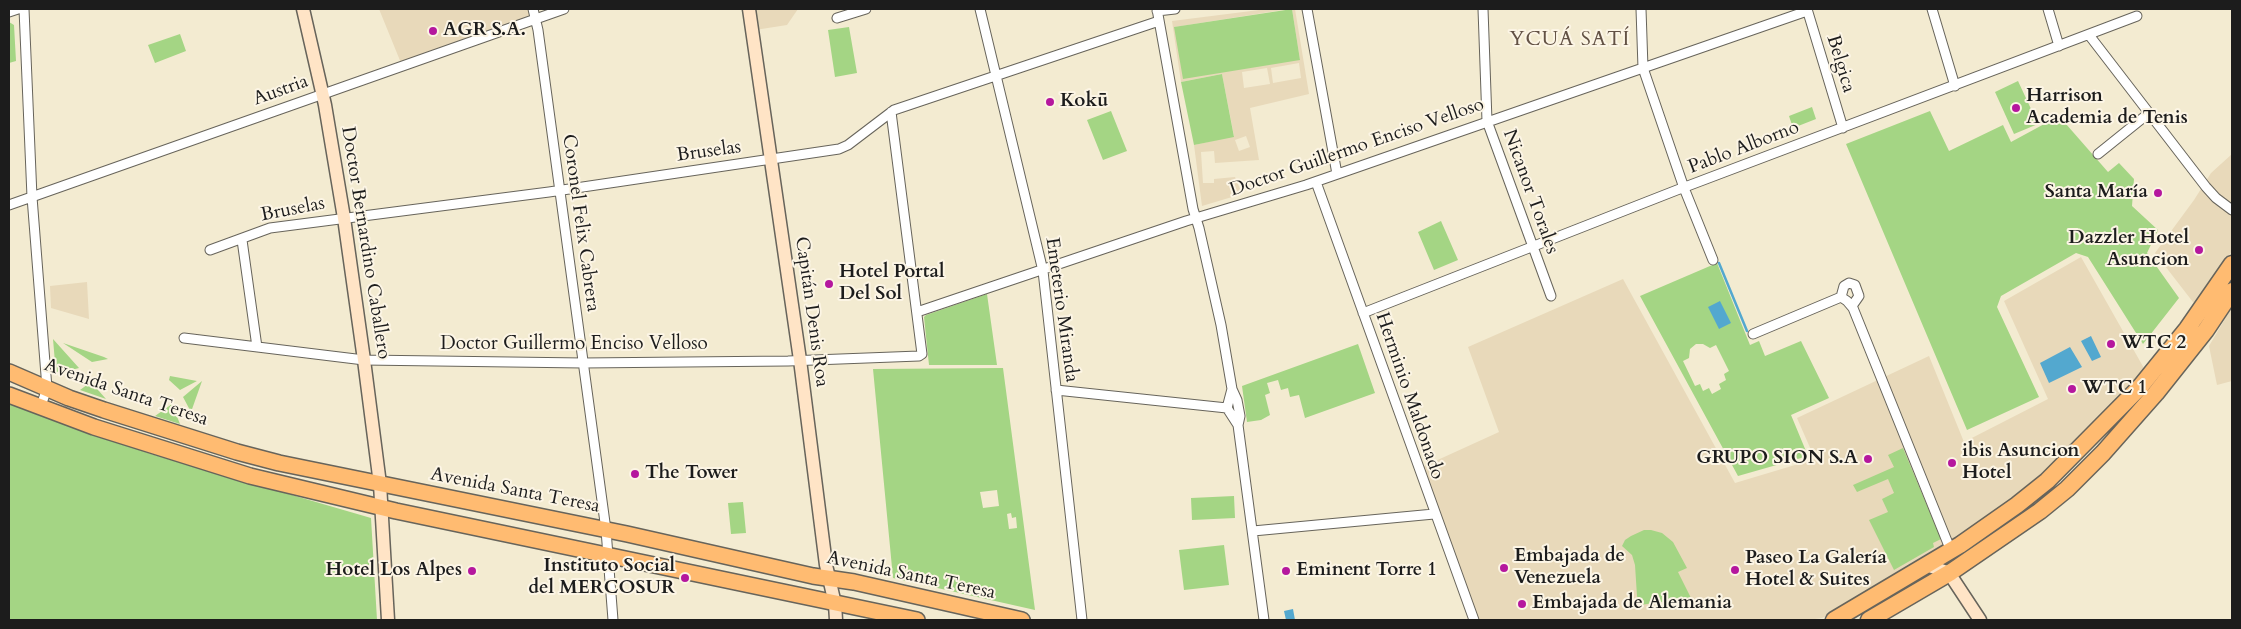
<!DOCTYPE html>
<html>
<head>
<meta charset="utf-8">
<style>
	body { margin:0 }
	#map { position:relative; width:2241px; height:629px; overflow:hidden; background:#f3ebd1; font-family:Cardo,serif }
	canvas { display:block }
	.frame { position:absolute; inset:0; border:10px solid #1c1c1c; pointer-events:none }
</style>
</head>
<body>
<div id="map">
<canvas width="2241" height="629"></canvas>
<div class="frame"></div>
</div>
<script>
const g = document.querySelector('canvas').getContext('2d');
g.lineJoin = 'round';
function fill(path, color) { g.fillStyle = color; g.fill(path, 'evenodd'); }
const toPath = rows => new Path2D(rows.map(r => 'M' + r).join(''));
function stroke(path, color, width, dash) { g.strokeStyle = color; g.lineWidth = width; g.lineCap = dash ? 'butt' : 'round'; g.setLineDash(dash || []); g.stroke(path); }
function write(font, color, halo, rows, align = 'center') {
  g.font = font + ' Cardo,serif'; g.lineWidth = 4; g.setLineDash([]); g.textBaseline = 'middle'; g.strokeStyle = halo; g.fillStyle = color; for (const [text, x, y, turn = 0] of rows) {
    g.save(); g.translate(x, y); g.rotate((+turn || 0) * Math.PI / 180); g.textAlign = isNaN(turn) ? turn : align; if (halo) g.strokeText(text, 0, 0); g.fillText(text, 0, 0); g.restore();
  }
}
const built = toPath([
	[379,9,530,9,532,17,401,63],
	[745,9,798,9,787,25,755,30],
	[1267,9,1289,9,1175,27,1300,60,1292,9,1295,9,1309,94,1250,108,1259,160,1215,163,1214,151,1201,152,1203,183,1214,183,1214,179,1235,177,1242,194,1202,206,1194,145,1234,136,1222,74,1181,82,1172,21],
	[1299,63,1301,78,1273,83,1271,68],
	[1267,68,1270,84,1244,88,1242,72],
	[1246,136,1250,147,1239,151,1235,140],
	[2232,154,2232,251,2196,306,2155,253,2194,200,2211,173],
	[2081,257,2145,370,2071,449,2006,504,1977,526,1836,612,1822,618,1808,620,1475,620,1420,468,1499,432,1468,347,1623,279,1735,483,1815,459,1797,418,1929,356,1964,442,2048,399,2004,301],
	[87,282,89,319,51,308,50,286],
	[2232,307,2232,381,2217,385,2209,346]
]);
const green = toPath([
	[1292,9,1300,60,1183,79,1174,27],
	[9,22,14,25,16,61,9,63],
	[849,27,857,73,835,77,828,30],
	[180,34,186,51,155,63,148,45],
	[1222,74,1234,137,1194,145,1181,82],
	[2018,81,2038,124,2014,134,1995,92],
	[1812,107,1816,119,1793,128,1789,116],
	[1111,111,1127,151,1103,160,1087,120],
	[1930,111,1949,151,2003,125,2011,142,2059,116,2108,172,2119,163,2134,179,2132,206,2158,230,2147,253,2179,298,2143,344,2088,257,2076,253,2001,296,1997,307,2039,397,1967,430,1846,144],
	[1441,221,1458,260,1434,270,1418,232],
	[1717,263,1750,345,1759,341,1765,356,1801,341,1829,398,1791,415,1808,456,1738,476,1640,296],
	[1696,344,1703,344,1710,348,1716,345,1729,371,1724,374,1726,380,1719,384,1721,389,1712,394,1709,388,1703,391,1700,384,1695,386,1683,361,1689,358,1690,349],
	[987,294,997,365,929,365,924,317,926,315],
	[53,339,79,368,56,374],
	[63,343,104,357,108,359,92,362],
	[1358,344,1375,393,1305,418,1299,395,1290,397,1288,388,1281,390,1278,380,1267,383,1270,393,1265,395,1270,415,1261,420,1247,422,1242,386],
	[1003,368,1035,610,893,578,873,369],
	[997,490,999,506,983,508,980,492],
	[1011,513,1012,518,1016,517,1017,528,1009,529,1007,514],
	[170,376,197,381,180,390,169,380],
	[202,381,191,412,183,397],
	[91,382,106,399,80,390],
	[9,404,151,454,371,518,377,620,9,620],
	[172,404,180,424,155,416],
	[1903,448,1941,539,1933,543,1934,547,1894,570,1869,520,1888,512,1882,499,1894,493,1888,479,1857,492,1853,485,1894,467,1888,455],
	[1234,496,1235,518,1192,520,1191,498],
	[743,502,746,533,731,534,728,503],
	[1644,530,1651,530,1662,533,1673,542,1687,568,1678,572,1691,598,1640,605,1637,596,1635,565,1632,555,1622,546,1625,540,1631,536],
	[1224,545,1229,585,1184,590,1179,550]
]);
const water = toPath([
	[1720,301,1731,323,1719,329,1708,307],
	[2091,336,2101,357,2092,361,2081,341],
	[2070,347,2082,367,2049,383,2040,363],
	[1293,609,1295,620,1286,620,1284,611]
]);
const stream = toPath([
	[1719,263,1747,331]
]);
const street = toPath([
	[24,9,32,197,47,388,41,406],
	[533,9,538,30,606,530,613,620],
	[980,9,1043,271,1082,620],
	[1157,9,1193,209,1199,228,1221,325,1232,389,1237,400,1240,416,1238,425],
	[1307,9,1337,174],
	[1483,9,1487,121,1551,296],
	[1641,9,1643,68,1684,188,1713,260],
	[1807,9,1843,128],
	[1932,9,1955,86],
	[2048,9,2059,46],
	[1157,11,1175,9],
	[9,12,18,9],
	[837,18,866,9],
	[2089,35,2206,187,2216,198,2232,210],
	[2098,154,2149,113],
	[1316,182,1474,620],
	[9,205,564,9],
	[242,240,257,347],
	[210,250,270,228,549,192,839,149,848,145,894,110,1159,21],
	[1841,297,1844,286,1849,283,1855,285,1859,296,1852,306],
	[917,312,1186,221,1306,185,1807,11],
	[1363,313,1677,190,2137,16],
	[1753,334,1841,297,1847,301,1853,308,1951,551],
	[184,338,364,360,583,363,788,361,919,356,922,354,891,112],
	[1232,389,1227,408,1238,425,1264,620],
	[1056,390,1227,408],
	[1253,531,1434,514]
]);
const secondary = toPath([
	[303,9,325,105,344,218,364,360,380,484,388,620],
	[749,9,800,360,826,565,835,604,836,620],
	[1927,565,1949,573,1980,620]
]);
const primary = toPath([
	[9,372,69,398,104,410,237,452,279,463,627,534,813,576,854,582,1022,620],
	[9,395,94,427,250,476,396,511,917,620]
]);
const highway = toPath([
	[1834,620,1960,545,2017,505,2047,481,2140,387,2187,329,2232,264],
	[1869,620,1951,572,2040,511,2067,489,2103,453,2156,393,2206,330,2232,291]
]);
const markers = [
	[433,31,5,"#b5179e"],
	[1050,102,5,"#b5179e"],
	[2016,108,5,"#b5179e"],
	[2158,193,5,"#b5179e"],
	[2199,250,5,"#b5179e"],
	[829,284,5,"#b5179e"],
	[2111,344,5,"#b5179e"],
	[2072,389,5,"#b5179e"],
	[1868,459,5,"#b5179e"],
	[1952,463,5,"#b5179e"],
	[635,474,5,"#b5179e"],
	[1504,568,5,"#b5179e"],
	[1735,570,5,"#b5179e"],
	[472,571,5,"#b5179e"],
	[1286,571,5,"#b5179e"],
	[685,578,5,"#b5179e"],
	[1522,604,5,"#b5179e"]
];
const poiNames = [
	["AGR S.A.",443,31],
	["Harrison",2026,97],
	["Academia de Tenis",2026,119],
	["Kokū",1060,102],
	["Santa María",2148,193,"right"],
	["Dazzler Hotel",2189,239,"right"],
	["Asuncion",2189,261,"right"],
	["Hotel Portal",839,273],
	["Del Sol",839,295],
	["WTC 2",2121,344],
	["WTC 1",2082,389],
	["ibis Asuncion",1962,452],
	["Hotel",1962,474],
	["GRUPO SION S.A",1858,459,"right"],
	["The Tower",645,474],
	["Embajada de",1514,557],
	["Venezuela",1514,579],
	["Paseo La Galería",1745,559],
	["Hotel & Suites",1745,581],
	["Instituto Social",675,567,"right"],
	["del MERCOSUR",675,589,"right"],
	["Hotel Los Alpes",462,571,"right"],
	["Eminent Torre 1",1296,571],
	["Embajada de Alemania",1532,604]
];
const streetNames = [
	["Belgica",1840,64,73],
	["Austria",281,91,-20],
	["Doctor Guillermo Enciso Velloso",1357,148,-19],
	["Pablo Alborno",1744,148,-21],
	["Bruselas",709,152,-8],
	["Nicanor Torales",1530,192,70],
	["Bruselas",293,210,-11],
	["Coronel Felix Cabrera",580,223,82],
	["Doctor Bernardino Caballero",365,243,81],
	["Emeterio Miranda",1061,310,82],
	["Capitán Denis Roa",811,312,82],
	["Doctor Guillermo Enciso Velloso",574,345],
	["Avenida Santa Teresa",126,393,19],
	["Herminio Maldonado",1409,396,71],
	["Avenida Santa Teresa",515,491,11],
	["Avenida Santa Teresa",911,576,12]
];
const neighbourhoodNames = [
	["YCUÁ SATÍ",1570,40]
];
fill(built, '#e8d9ba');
fill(green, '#a4d584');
fill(water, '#53a8cf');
stroke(stream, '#53a8cf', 2.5);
stroke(street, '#67645b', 11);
stroke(secondary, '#67645b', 15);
stroke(primary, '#67645b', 18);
stroke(highway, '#67645b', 19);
stroke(street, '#fff', 9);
stroke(secondary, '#ffe4c6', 12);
stroke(primary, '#ffbb71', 15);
stroke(highway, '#ffbb71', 16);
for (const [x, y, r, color] of markers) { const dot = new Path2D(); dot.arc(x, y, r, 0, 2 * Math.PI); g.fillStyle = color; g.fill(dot); stroke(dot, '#fcf5e5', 2); }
write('bold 19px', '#1c1c1c', '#fcf5e5', poiNames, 'left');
write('19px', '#1c1c1c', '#fcf5e5', streetNames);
g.letterSpacing = '1px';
write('20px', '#635245', '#fcf5e5', neighbourhoodNames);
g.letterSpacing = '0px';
</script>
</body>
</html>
